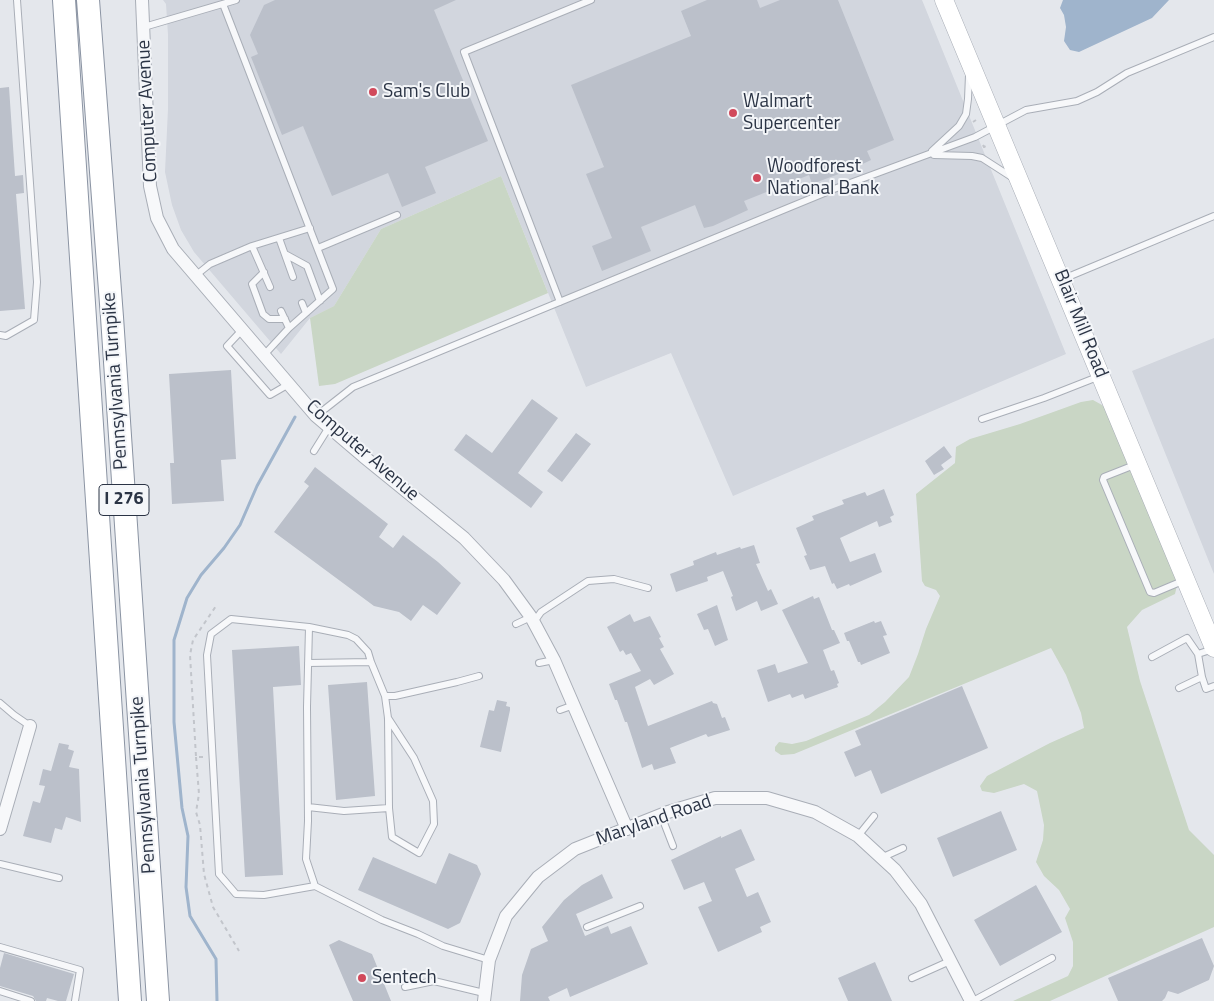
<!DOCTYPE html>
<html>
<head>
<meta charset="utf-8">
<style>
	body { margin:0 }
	canvas { display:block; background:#e4e7ec }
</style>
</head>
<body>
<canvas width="1214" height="1001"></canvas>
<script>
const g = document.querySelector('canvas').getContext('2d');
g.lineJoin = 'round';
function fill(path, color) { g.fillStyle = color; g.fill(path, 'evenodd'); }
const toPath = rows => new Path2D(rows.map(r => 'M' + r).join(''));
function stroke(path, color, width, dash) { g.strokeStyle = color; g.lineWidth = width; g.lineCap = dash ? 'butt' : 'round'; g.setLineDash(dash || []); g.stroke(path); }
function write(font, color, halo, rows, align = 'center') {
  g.font = font + ' "Titillium Web",sans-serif'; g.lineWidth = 4; g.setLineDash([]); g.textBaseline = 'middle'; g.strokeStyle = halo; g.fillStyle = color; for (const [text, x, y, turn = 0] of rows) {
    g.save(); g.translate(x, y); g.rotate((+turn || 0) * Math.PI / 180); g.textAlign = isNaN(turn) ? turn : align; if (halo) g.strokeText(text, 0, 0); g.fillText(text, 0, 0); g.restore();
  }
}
const built = toPath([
	[163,0,922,0,1066,354,733,496,671,353,586,387,501,176,381,229,334,306,310,318,281,354,194,252,181,230,172,205,165,172,168,109,168,35,166,4],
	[1214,338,1214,574,1132,371]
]);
const green = toPath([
	[501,176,548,293,335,384,319,386,310,318,334,306,381,229],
	[1093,400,1102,405,1108,411,1178,581,1175,594,1142,610,1127,627,1140,681,1189,830,1214,855,1214,927,1050,1001,1013,1001,1068,976,1073,966,1073,942,1065,918,1070,909,1059,890,1044,876,1036,862,1043,840,1044,825,1037,791,1024,784,994,793,982,791,980,786,987,776,1050,743,1084,728,1081,713,1066,675,1051,648,794,754,781,755,775,751,775,747,779,742,792,744,806,741,869,715,885,702,909,677,918,654,926,629,940,596,936,590,925,586,922,581,916,494,955,463,956,447,970,439,1020,424,1081,402]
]);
const water = toPath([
	[1063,0,1169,0,1152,18,1079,52,1070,50,1064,41,1066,27,1064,15,1060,8]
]);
const stream = toPath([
	[217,1001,216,959,190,916,186,887,188,836,182,808,174,722,174,640,187,598,201,575,224,548,240,525,257,486,295,417]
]);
const building = toPath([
	[275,0,456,0,434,10,488,141,425,167,436,193,402,207,388,173,332,196,303,126,282,135,251,57,258,54,250,35,264,5],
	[707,0,757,0,760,8,780,0,838,0,894,140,867,151,871,160,852,169,812,184,809,175,744,201,748,210,713,226,704,228,695,205,641,227,651,251,602,271,592,246,612,238,586,174,604,167,571,85,691,36,681,11],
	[9,87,15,176,23,175,24,193,16,194,25,309,0,311,0,88],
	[231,370,236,459,221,460,224,501,172,504,170,463,174,463,169,374],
	[532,399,558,418,518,473,543,492,531,508,454,450,466,434,492,453],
	[576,433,591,444,562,482,547,471],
	[944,446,952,457,941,465,944,469,934,475,925,461],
	[315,467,388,524,379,537,393,548,403,535,438,562,461,583,437,615,423,605,411,621,399,612,374,606,274,532,309,486,304,482],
	[884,489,894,515,890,517,892,522,879,527,877,521,840,538,850,562,875,553,882,572,850,586,849,584,837,589,834,583,832,584,825,566,810,570,804,556,807,555,796,528,814,520,812,516,844,504,842,500,865,492,867,496],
	[754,545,760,563,756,564,768,591,771,589,778,604,761,611,757,601,736,611,731,597,733,596,723,571,707,577,708,581,676,592,670,574,694,565,693,561,716,552,717,555,740,547,741,549],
	[813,596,814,599,819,597,832,630,834,630,840,643,823,650,831,671,834,670,839,683,837,684,838,687,805,699,803,694,792,698,790,694,768,702,757,670,775,664,778,673,808,663,782,610],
	[717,605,728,640,715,646,708,629,704,630,697,614],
	[630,614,634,622,650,616,661,637,659,638,664,647,660,649,674,674,654,685,650,679,635,687,648,726,712,701,713,703,717,704,722,718,725,717,730,730,708,737,706,734,670,748,676,763,654,770,652,764,642,768,627,722,625,722,617,700,615,700,609,684,641,671,631,653,626,655,623,650,620,652,607,627],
	[874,621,875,623,881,621,887,635,883,636,890,653,861,665,860,662,858,662,849,641,847,641,844,633],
	[299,646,301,685,273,687,283,875,245,877,232,650],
	[367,682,375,796,336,800,328,685],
	[962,686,988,748,881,794,871,770,855,777,844,752,861,745,855,731],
	[497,700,507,702,506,706,510,707,510,710,501,752,480,747,489,710,494,711],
	[59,743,69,745,68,749,74,751,69,767,79,769,81,822,66,817,62,830,55,828,51,843,23,836,33,801,40,803,45,786,39,785,43,769,51,771],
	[1001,811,1017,850,953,877,937,838],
	[741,829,755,860,735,869,747,897,758,892,771,922,760,927,762,932,718,952,698,907,712,901,704,882,684,890,671,860,721,836,721,838],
	[449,853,477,865,481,874,460,923,448,929,358,890,373,857,436,884],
	[602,874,613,898,576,914,585,936,608,926,611,934,631,926,648,964,570,997,567,988,548,997,550,1001,520,1001,522,975,531,949,548,941,542,927,564,900,582,885],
	[1036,885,1062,932,1000,966,974,920],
	[1202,938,1214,966,1209,980,1178,994,1168,991,1165,998,1162,1001,1118,1001,1108,978],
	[339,940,372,954,391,1001,353,1001,329,945],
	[4,953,74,974,66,1001,58,1001,47,998,46,1001,36,1001,33,996,0,986,0,968],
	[875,962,892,1001,848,1001,838,978]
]);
const path = toPath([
	[973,122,976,120],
	[983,145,984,147,986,146],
	[196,757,199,794,196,812,200,825,204,874,213,907,239,951],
	[203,757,196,757,190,655,193,640,216,606]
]);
const lane = toPath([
	[223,4,333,289,289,328,264,355],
	[144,27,236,0],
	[932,151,959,126,966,114,968,99,969,75],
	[934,155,972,156,982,158,1013,178],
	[279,238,293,277],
	[252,246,270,287],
	[318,248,397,215],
	[285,254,307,266,320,301],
	[264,272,252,284,263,314,269,319,285,319],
	[195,276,210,264,252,246,310,228],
	[1063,279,1214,216],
	[560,302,464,52,591,0],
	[302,303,306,313],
	[281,311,289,328],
	[242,330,227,346,270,395,289,384],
	[0,335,6,336,34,320,37,282,17,0],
	[316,416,353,387,834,189,975,137,1026,110,1077,101,1097,92,1127,73,1214,37],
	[982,419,1044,398,1100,376],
	[314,451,329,427],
	[1137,464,1104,477,1103,480,1150,592,1154,593,1185,580],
	[534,622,541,612,588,581,614,579,648,588],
	[516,624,531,617],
	[309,627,348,635,356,639,368,652,371,662],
	[1213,649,1198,654,1202,677,1206,689,1214,686],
	[1152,657,1187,638,1198,654],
	[308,663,371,662,385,696,388,718,389,808,392,837,419,853,434,824,433,801,414,758,388,718],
	[539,663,554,660],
	[1179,688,1202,677],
	[385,696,395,696,457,682,479,676],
	[0,703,14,715,30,726],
	[560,710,574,705],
	[308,807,344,811,389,808],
	[661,815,673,846],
	[858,836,874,816],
	[881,858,903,848],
	[0,864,59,878],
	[315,886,306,859,308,821,307,707,309,627,231,619,211,634,207,655,219,874,236,894,264,895,315,886,382,920,418,934,443,946,489,960],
	[587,927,640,906],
	[0,947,80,970,75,1001],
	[912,978,950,961],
	[405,987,434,981,484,993],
	[0,991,31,1001],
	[973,1001,1052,958]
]);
const street = toPath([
	[142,0,150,186,157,218,173,249,316,416,363,456,464,538,504,580,531,617,554,660,627,829],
	[0,829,30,726],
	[484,1001,489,960,506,916,538,877,575,849,668,812,715,798,767,798,815,812,858,836,895,870,921,904,971,1001]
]);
const secondary = toPath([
	[944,0,1214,648]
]);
const highway = toPath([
	[64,0,130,1001],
	[88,0,112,317,158,1001]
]);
const markers = [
	[373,92,5,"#d1495b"],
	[733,113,5,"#d1495b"],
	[757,178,5,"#d1495b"],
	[362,978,5,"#d1495b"]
];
const shields = [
	[124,500,50]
];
const shieldNames = [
	["I 276",124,500]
];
const poiNames = [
	["Sam's Club",383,92],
	["Walmart",743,102],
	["Supercenter",743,124],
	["Woodforest",767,167],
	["National Bank",767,189],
	["Sentech",372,978]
];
const streetNames = [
	["Computer Avenue",148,111,-93],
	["Blair Mill Road",1080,324,68],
	["Pennsylvania Turnpike",116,381,-94],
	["Computer Avenue",362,451,41],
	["Pennsylvania Turnpike",144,785,-94],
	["Maryland Road",654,821,-19]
];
fill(built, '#d2d6de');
fill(green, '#c9d6c5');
fill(water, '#9fb4cc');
stroke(stream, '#9fb4cc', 3);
fill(building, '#bbc0ca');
stroke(lane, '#a9aeb7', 8);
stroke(street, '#a9aeb7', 14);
stroke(secondary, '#a9aeb7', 19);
stroke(highway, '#8b94a3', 24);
stroke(path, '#c2c5cb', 2, [4, 4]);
stroke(lane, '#f7f8fa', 6);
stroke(street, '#f7f8fa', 12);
stroke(secondary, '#fff', 18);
stroke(highway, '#fff', 22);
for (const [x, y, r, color] of markers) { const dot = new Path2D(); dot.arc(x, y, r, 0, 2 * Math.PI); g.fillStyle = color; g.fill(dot); stroke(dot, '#f4f6f9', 2); }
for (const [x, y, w] of shields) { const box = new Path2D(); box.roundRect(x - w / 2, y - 15.5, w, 31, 4); g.fillStyle = '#f4f6f9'; g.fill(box); stroke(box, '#2b3445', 1); }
write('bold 18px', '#2b3445', null, shieldNames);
write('19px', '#2b3445', '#f4f6f9', poiNames, 'left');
write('19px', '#2b3445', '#f4f6f9', streetNames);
</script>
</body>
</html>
